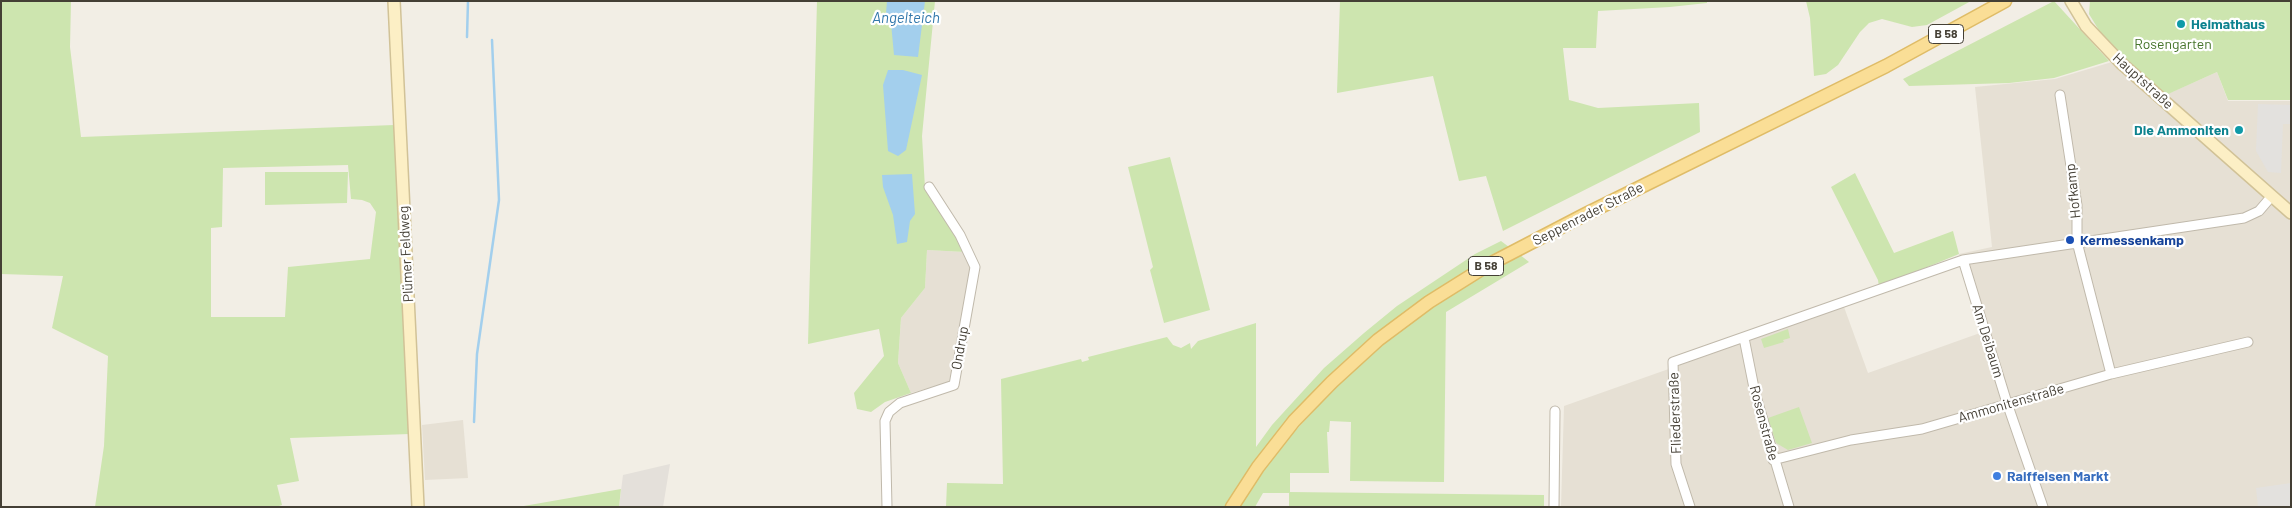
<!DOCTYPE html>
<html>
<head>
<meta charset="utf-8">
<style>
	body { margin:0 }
	#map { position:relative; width:2292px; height:508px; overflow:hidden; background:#f2eee5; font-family:Barlow,sans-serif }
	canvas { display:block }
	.frame { position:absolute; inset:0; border:2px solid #443f35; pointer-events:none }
</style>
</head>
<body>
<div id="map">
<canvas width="2292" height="508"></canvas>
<div class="frame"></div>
</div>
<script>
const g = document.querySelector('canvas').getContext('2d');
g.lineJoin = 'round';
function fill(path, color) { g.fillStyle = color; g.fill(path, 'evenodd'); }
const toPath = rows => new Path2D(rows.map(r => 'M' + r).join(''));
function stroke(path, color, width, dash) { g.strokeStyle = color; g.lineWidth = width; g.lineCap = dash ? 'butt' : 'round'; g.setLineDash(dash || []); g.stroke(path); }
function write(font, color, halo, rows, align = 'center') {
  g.font = font + ' Barlow,sans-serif'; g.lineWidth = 4.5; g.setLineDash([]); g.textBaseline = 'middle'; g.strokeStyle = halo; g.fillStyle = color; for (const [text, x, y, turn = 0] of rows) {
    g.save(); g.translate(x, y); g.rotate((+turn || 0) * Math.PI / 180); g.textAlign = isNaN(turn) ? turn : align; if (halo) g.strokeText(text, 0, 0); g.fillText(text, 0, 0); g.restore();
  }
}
const residential = toPath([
	[2122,59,2161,97,2217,72,2228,101,2291,101,2291,507,1561,507,1564,406,1844,307,1868,373,1980,333,1959,254,1992,247,1975,87,2055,79],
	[927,250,965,252,971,267,949,382,911,393,898,363,901,318,925,288],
	[463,420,468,478,425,480,422,425]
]);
const industrial = toPath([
	[670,464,663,507,619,507,623,475]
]);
const green = toPath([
	[1,1,71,1,70,47,81,137,394,125,410,434,290,438,299,481,277,485,282,505,276,507,95,507,104,446,108,356,52,328,63,276,1,274],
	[348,165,351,199,362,200,370,203,376,212,370,259,288,267,285,317,211,317,211,228,222,227,223,168],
	[817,1,935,1,922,136,925,188,965,252,927,250,925,288,901,318,898,363,911,393,885,402,871,412,857,409,854,393,884,356,879,329,808,344],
	[1340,1,1707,1,1707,3,1670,7,1598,11,1596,48,1563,48,1569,100,1598,108,1699,103,1700,132,1503,231,1486,176,1459,181,1433,76,1337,93],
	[1806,1,1971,1,1927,25,1912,27,1882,19,1869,23,1860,32,1838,65,1826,74,1814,76,1810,18],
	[2054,1,2109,61,2054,78,2009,83,1909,86,1903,79],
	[2090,1,2291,1,2291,100,2228,100,2217,72,2166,95,2124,57,2100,32,2089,14],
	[1170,157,1210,310,1164,323,1150,270,1153,267,1128,167],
	[265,172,348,172,347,203,265,205],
	[1855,173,1894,253,1953,231,1959,254,1879,287,1878,280,1831,187],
	[1501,241,1509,247,1393,322,1232,495,1225,507,946,507,947,483,1003,484,1001,379,1081,359,1082,362,1089,360,1088,357,1167,337,1173,345,1181,348,1190,343,1191,349,1198,341,1256,323,1256,447,1272,425,1324,368,1364,333,1397,306,1475,254],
	[1519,254,1529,262,1446,312,1444,482,1350,481,1351,422,1330,421,1329,432,1327,432,1329,473,1290,473,1290,492,1544,495,1544,507,1289,507,1289,493,1263,493,1255,507,1238,507,1283,444,1342,380,1379,347,1430,308],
	[1788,329,1790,338,1783,340,1784,342,1764,348,1761,339],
	[1799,407,1812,443,1788,450,1776,443,1768,418],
	[621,489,619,507,518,507]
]);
const parking = toPath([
	[2258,104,2291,105,2291,124,2283,124,2281,173,2268,172,2256,151],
	[2291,483,2291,507,2258,507,2256,488]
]);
const water = toPath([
	[887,1,925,1,918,57,894,55,891,23,886,13],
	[888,70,903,70,922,75,906,150,898,156,888,151,883,85],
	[912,174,915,214,910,221,907,242,897,244,893,215,883,187,882,175]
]);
const stream = toPath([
	[467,37,468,1],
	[474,422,477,354,499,200,492,40]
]);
const street = toPath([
	[2060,95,2077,205,2077,242,2111,374],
	[1963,260,2007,403,2043,507],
	[1744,338,1755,393,1789,507],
	[1773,460,1851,440,1922,429,2111,374,2248,342],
	[887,507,885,421,889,412,900,403,954,385,975,267,960,235,929,187],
	[1554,507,1555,411],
	[1690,507,1676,464,1673,362,1963,260,2244,218,2259,211,2271,197]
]);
const secondary = toPath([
	[394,1,418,507],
	[2071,1,2086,26,2121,63,2291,213]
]);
const primary = toPath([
	[1232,507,1258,467,1294,421,1332,382,1378,340,1429,302,1488,265,1586,214,1886,66,2005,1]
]);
const markers = [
	[2181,24,5,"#0f9aa8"],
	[2239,130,5,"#0f9aa8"],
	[2070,240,5,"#1a4fb4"],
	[1997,476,5,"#3f7fe0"]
];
const shields = [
	[1946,34,35],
	[1486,266,35]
];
const shieldNames = [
	["B 58",1946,34],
	["B 58",1486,266]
];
const cultureNames = [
	["Heimathaus",2191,24],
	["Die Ammoniten",2229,130,"right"]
];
const parkNames = [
	["Rosengarten",2173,44]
];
const streetNames = [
	["Hauptstraße",2143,81,42],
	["Hofkamp",2073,191,-96],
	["Seppenrader Straße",1588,214,-27],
	["Plümer Feldweg",406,254,-93],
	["Am Deibaum",1988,341,73],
	["Ondrup",960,348,-80],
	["Ammonitenstraße",2011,403,-16],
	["Fliederstraße",1675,413,-92],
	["Rosenstraße",1764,423,75]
];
const transitNames = [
	["Kermessenkamp",2080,240]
];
const shopNames = [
	["Raiffeisen Markt",2007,476]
];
const waterNames = [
	["Angelteich",906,18]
];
fill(residential, '#e6e0d4');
fill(industrial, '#e4e0da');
fill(green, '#cde5af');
fill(parking, '#e3e1de');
fill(water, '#a3cfed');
stroke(stream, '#a3cfed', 2.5);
stroke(street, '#c0b9ab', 11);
stroke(secondary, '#d1c297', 14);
stroke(primary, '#dfbc67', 15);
stroke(street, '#fff', 9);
stroke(secondary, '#fcefc5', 11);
stroke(primary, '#fade96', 12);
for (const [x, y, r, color] of markers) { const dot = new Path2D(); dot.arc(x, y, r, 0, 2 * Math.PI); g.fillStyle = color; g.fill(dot); stroke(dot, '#fff', 2); }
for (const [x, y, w] of shields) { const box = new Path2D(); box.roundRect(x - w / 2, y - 9.5, w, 19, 4); g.fillStyle = '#fff'; g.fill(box); stroke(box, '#443f35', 1); }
write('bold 12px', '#443f35', null, shieldNames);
write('bold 14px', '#0d838f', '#fff', cultureNames, 'left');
write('14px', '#46742b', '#fff', parkNames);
write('14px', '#443f35', '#fff', streetNames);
write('bold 14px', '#164399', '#fff', transitNames, 'left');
write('bold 14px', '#366cbe', '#fff', shopNames, 'left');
write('italic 15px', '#3278ac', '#fff', waterNames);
</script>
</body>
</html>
